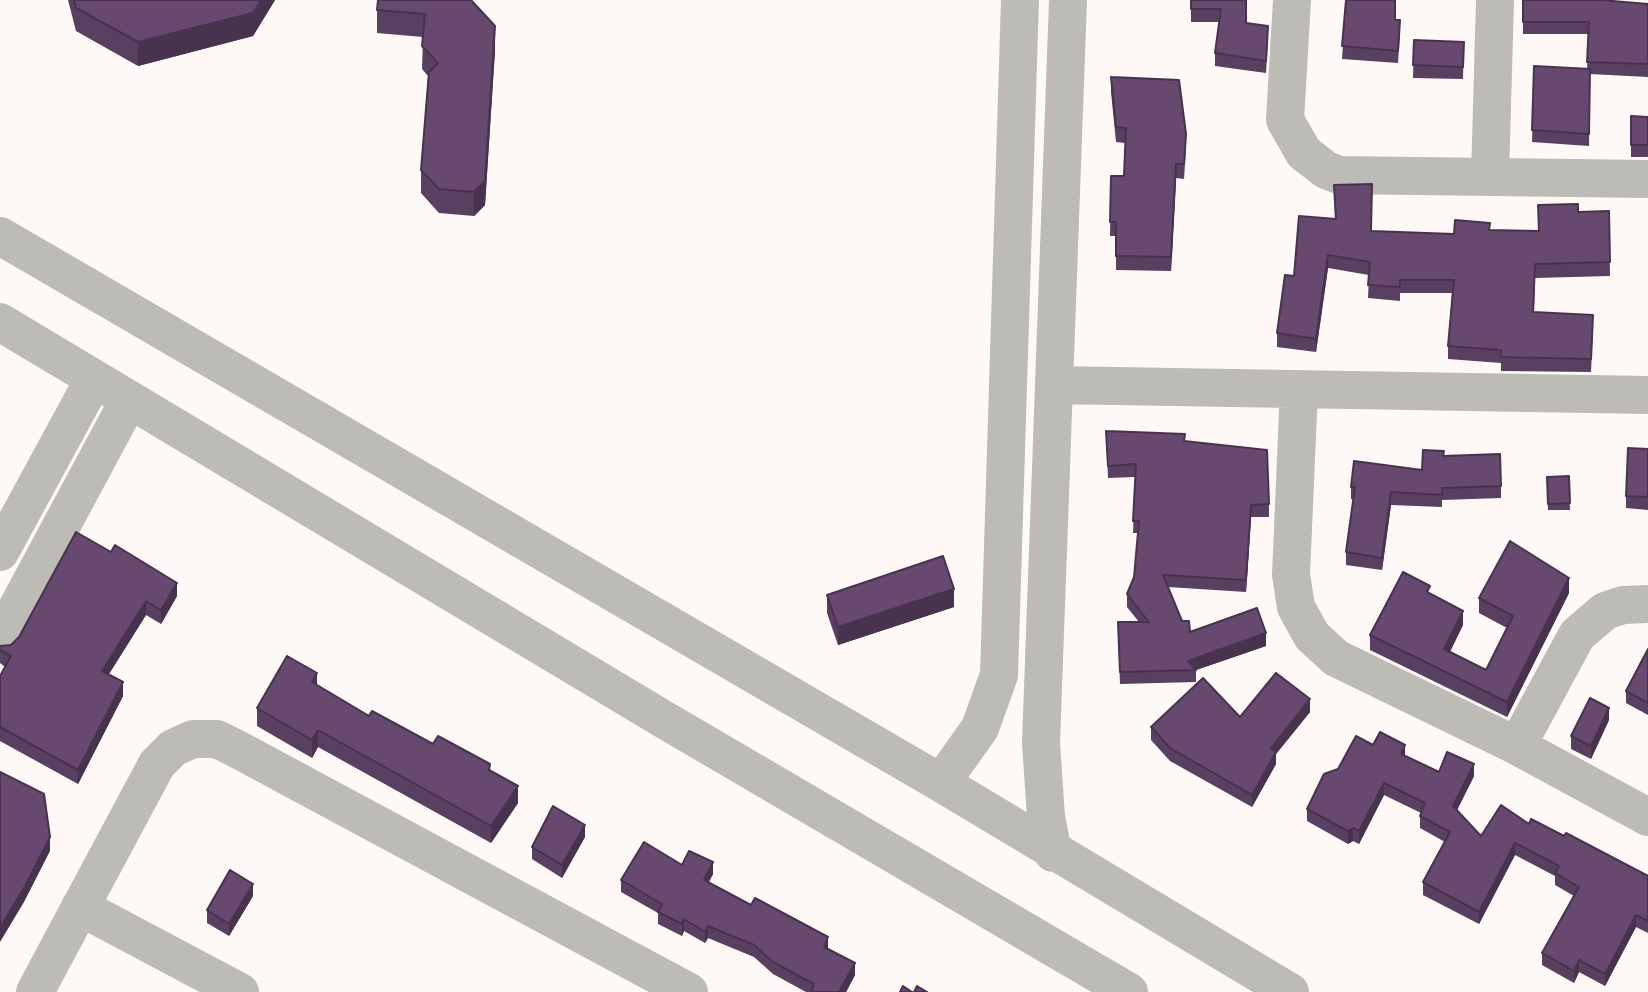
<!DOCTYPE html>
<html>
<head>
<meta charset="utf-8">
<style>
	body { margin:0 }
	canvas { display:block; background:#fef9f6 }
</style>
</head>
<body>
<canvas width="1648" height="992"></canvas>
<script>
const g = document.querySelector('canvas').getContext('2d');
g.lineJoin = 'round';
const toPath = rows => new Path2D(rows.map(r => 'M' + r).join(''));
function stroke(path, color, width, dash) { g.strokeStyle = color; g.lineWidth = width; g.lineCap = dash ? 'butt' : 'round'; g.setLineDash(dash || []); g.stroke(path); }
function fill(path, color) { g.fillStyle = color; g.fill(path, 'evenodd'); }
const minor = toPath([
	[1292,0,1285,120,1304,153,1326,170,1339,175,1648,179],
	[1490,177,1495,0],
	[0,236,941,783,1290,992],
	[0,322,663,719,1129,992],
	[1055,385,1648,395],
	[1299,389,1291,575,1296,607,1312,636,1336,658,1517,746,1648,817],
	[0,552,94,379],
	[0,640,129,400],
	[1517,746,1577,635,1605,611,1623,605,1648,604],
	[941,783,980,728,999,675,1020,0],
	[1053,853,1046,817,1041,743,1068,0],
	[80,907,240,992],
	[35,992,157,764,173,748,193,739,217,739,237,749,689,992]
]);
const wall = toPath([
	[68,0,275,0,253,36,138,66,76,31],
	[471,0,495,50,485,205,474,216,439,213,421,193,421,170,428,76,422,69,423,37,377,33,377,10],
	[1191,0,1246,0,1246,23,1268,39,1266,73,1215,66,1215,53,1219,22,1191,22],
	[1346,0,1396,0,1395,20,1400,33,1398,63,1342,59],
	[1523,0,1648,4,1648,77,1590,74,1589,146,1532,142,1534,66,1587,69,1589,34,1523,34],
	[1414,40,1464,42,1463,79,1413,78],
	[1111,77,1186,149,1184,179,1176,178,1171,271,1116,270,1116,236,1110,236,1111,176,1124,176,1125,143,1116,142,1111,92],
	[1631,116,1648,117,1648,157,1631,157],
	[1334,185,1371,231,1454,234,1490,230,1538,231,1578,212,1609,211,1610,276,1535,278,1534,312,1593,328,1591,372,1501,371,1501,363,1448,359,1448,346,1452,293,1400,293,1400,301,1368,298,1369,275,1328,268,1316,352,1277,347,1277,333,1294,276,1335,219],
	[1106,431,1185,441,1269,504,1269,517,1251,517,1246,592,1168,587,1182,621,1190,632,1266,646,1196,670,1196,682,1120,684,1118,635,1139,622,1127,607,1127,594,1134,577,1138,533,1133,533,1135,477,1108,478],
	[1648,449,1648,510,1626,508,1626,496],
	[1443,456,1501,486,1501,498,1442,500,1442,507,1391,505,1382,570,1346,565,1346,552,1353,499,1351,499,1351,487,1422,470],
	[1569,476,1570,510,1548,510,1547,477],
	[76,532,177,596,161,624,146,615,109,674,123,696,78,784,0,741,0,676,5,667,0,663,0,646,11,645,19,637],
	[1430,593,1463,625,1450,652,1486,670,1507,628,1479,613,1479,598,1569,593,1507,717,1370,650,1370,635],
	[827,595,954,607,838,645,827,613],
	[1648,649,1648,715,1626,703,1626,691],
	[317,685,369,716,433,744,490,771,518,803,491,843,318,747,312,758,257,726,257,708],
	[1310,712,1276,754,1276,764,1252,807,1170,761,1151,740,1151,727,1240,717],
	[1609,720,1591,759,1571,749,1571,736],
	[1373,745,1405,756,1439,772,1474,776,1457,810,1481,836,1529,824,1564,836,1648,876,1648,933,1636,927,1605,986,1579,972,1574,983,1542,965,1542,953,1574,896,1555,885,1555,876,1515,855,1479,924,1423,895,1423,882,1445,842,1420,828,1420,816,1421,813,1384,795,1359,844,1353,841,1348,844,1307,821,1307,809,1338,769],
	[585,837,562,878,532,859,532,847],
	[682,865,713,874,708,882,828,949,855,975,846,992,806,992,773,974,754,957,708,938,705,943,684,931,682,936,658,924,658,913,621,892,621,880],
	[253,896,229,936,207,923,207,910]
]);
const shadedWall = toPath([
	[261,0,275,0,253,36,138,66,138,42],
	[495,26,495,50,485,205,474,216,474,192],
	[1176,164,1176,178,1171,271,1171,257],
	[1328,255,1328,268,1316,352,1316,339],
	[1391,492,1391,505,1382,570,1382,558],
	[1251,505,1251,517,1246,592,1246,580],
	[1569,578,1569,593,1507,717,1507,702],
	[177,583,177,596,161,624,161,610],
	[954,589,954,607,838,645,838,627],
	[146,601,146,615,102,685,102,671],
	[1463,611,1463,625,1444,663,1444,649],
	[1266,633,1266,646,1196,670,1188,661],
	[317,673,317,690,312,682],
	[123,682,123,696,78,784,78,770],
	[1310,699,1310,712,1276,754,1276,764,1252,807,1252,795,1271,748],
	[1609,708,1609,720,1591,759,1591,746],
	[318,730,318,747,312,758,312,740],
	[1405,745,1405,757,1401,754],
	[1474,764,1474,776,1453,818,1453,806],
	[1384,783,1384,795,1359,844,1359,831],
	[518,786,518,803,491,843,491,826],
	[585,825,585,837,562,878,562,865],
	[1353,828,1353,841,1348,844,1348,831],
	[50,837,50,851,24,902,0,942,0,928],
	[1515,843,1515,855,1479,924,1479,912],
	[713,862,713,874,704,892,704,880],
	[253,884,253,896,229,936,229,924],
	[1636,915,1636,927,1605,986,1605,974],
	[684,919,684,931,682,936,682,924],
	[708,926,708,938,705,943,705,932],
	[828,937,828,949,824,947],
	[1579,960,1579,972,1574,983,1574,971],
	[855,963,855,975,846,992,839,992]
]);
const building = toPath([
	[74,0,261,0,253,13,138,42,76,8,74,0],
	[378,0,471,0,495,26,485,181,474,192,439,189,421,170,429,72,438,63,422,46,425,14,377,10,378,0],
	[1191,0,1246,0,1246,23,1268,26,1266,61,1215,53,1221,9,1191,9,1191,0],
	[1346,0,1395,0,1395,20,1400,20,1398,51,1342,46,1346,0],
	[1523,0,1601,0,1648,4,1648,64,1587,62,1589,22,1523,22,1523,0],
	[1414,40,1464,42,1463,67,1413,65,1414,40],
	[1534,66,1590,69,1589,134,1532,130,1534,66],
	[1111,77,1179,80,1186,134,1184,164,1176,164,1171,257,1116,256,1116,222,1110,222,1111,176,1124,176,1126,128,1116,127,1111,77],
	[1631,116,1648,117,1648,145,1631,145,1631,116],
	[1372,184,1371,231,1454,234,1455,220,1490,223,1489,230,1539,231,1538,205,1578,204,1578,212,1609,211,1610,262,1535,264,1533,312,1593,315,1591,359,1501,357,1501,350,1448,346,1454,280,1400,280,1400,287,1368,285,1370,262,1328,255,1316,339,1277,333,1285,275,1294,276,1299,216,1336,219,1334,185,1372,184],
	[1106,431,1185,434,1184,441,1267,450,1269,504,1251,505,1246,580,1163,575,1182,621,1189,621,1190,632,1257,608,1266,633,1188,661,1196,670,1120,672,1118,622,1149,622,1127,594,1134,577,1139,521,1133,521,1136,464,1108,466,1106,431],
	[1628,448,1648,449,1648,497,1626,496,1628,448],
	[1423,450,1444,451,1443,456,1500,454,1501,486,1442,488,1442,495,1391,492,1382,558,1346,552,1355,487,1351,487,1354,461,1422,470,1423,450],
	[1569,476,1570,503,1548,504,1547,477,1569,476],
	[76,532,111,552,115,545,177,583,161,610,146,601,102,671,123,682,78,770,0,727,0,676,11,656,0,650,0,646,11,645,19,637,76,532],
	[1510,541,1569,578,1507,702,1370,635,1403,572,1430,586,1427,592,1463,611,1444,649,1486,670,1513,616,1479,598,1510,541],
	[943,556,954,589,838,627,827,595,943,556],
	[1648,649,1648,703,1626,691,1648,649],
	[287,656,317,673,312,682,369,716,372,711,433,744,438,736,490,764,489,770,518,786,491,826,318,730,312,740,257,708,287,656],
	[1276,673,1310,699,1271,748,1276,752,1252,795,1170,748,1151,727,1203,678,1240,717,1276,673],
	[1590,698,1609,708,1591,746,1571,736,1590,698],
	[1380,732,1405,745,1401,754,1439,772,1447,752,1474,764,1453,806,1481,836,1501,805,1529,824,1531,819,1564,836,1566,833,1648,876,1648,921,1636,915,1605,974,1579,960,1574,971,1542,953,1579,887,1555,873,1559,866,1515,843,1479,912,1423,882,1450,832,1420,816,1425,803,1384,783,1359,831,1353,828,1348,831,1307,809,1324,774,1338,769,1356,736,1373,745,1380,732],
	[0,772,44,794,50,837,24,888,0,928,0,772],
	[553,806,585,825,562,865,532,847,553,806],
	[644,842,682,865,689,851,713,862,704,880,751,905,755,898,828,937,824,947,855,963,839,992,814,992,811,991,814,984,773,962,754,945,708,926,705,932,684,919,682,924,658,912,662,904,621,880,644,842],
	[230,870,253,884,229,924,207,910,230,870],
	[903,986,912,992,900,992,903,986],
	[917,986,927,992,914,992,917,986]
]);
stroke(minor, '#bcbbb5', 38);
fill(wall, '#593f60');
fill(shadedWall, '#48334e');
fill(building, '#674970');
stroke(building, '#48334e', 2);
</script>
</body>
</html>
